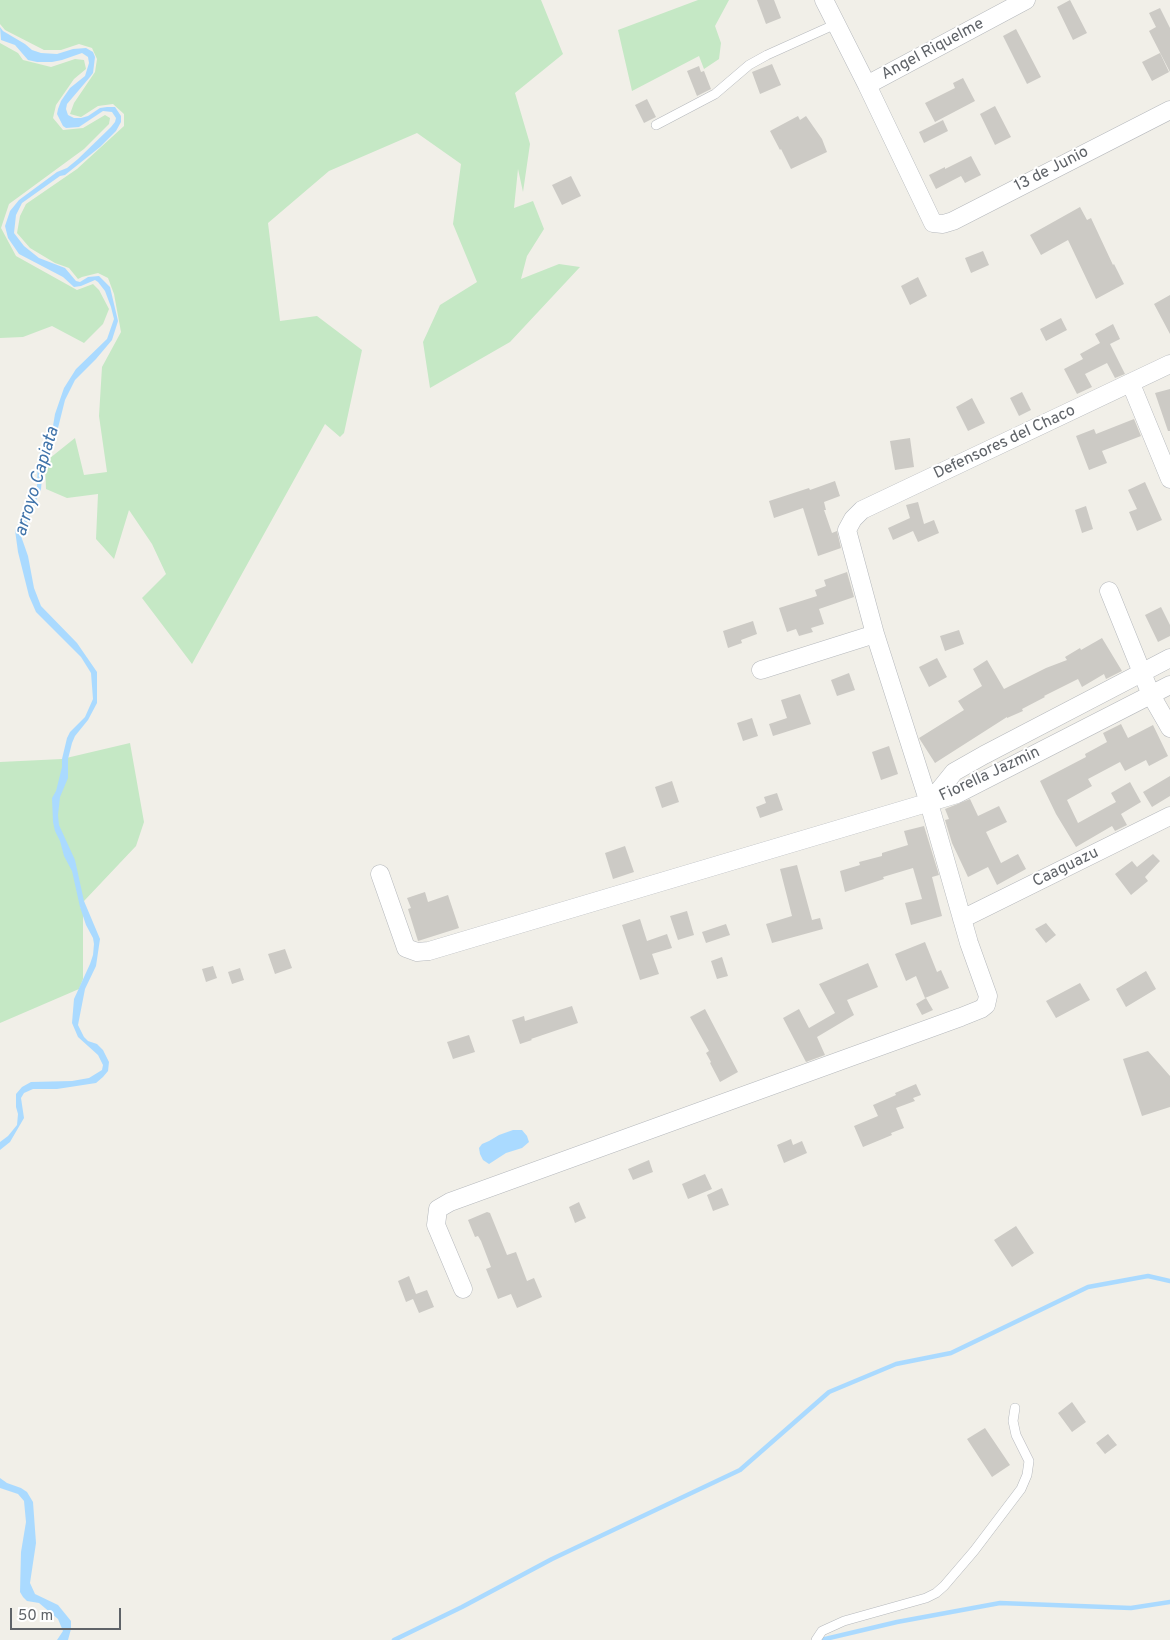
<!DOCTYPE html>
<html>
<head>
<meta charset="utf-8">
<style>
	body { margin:0 }
	#map { position:relative; width:1170px; height:1640px; overflow:hidden; background:#f1efe8; font-family:Overpass,sans-serif }
	canvas { display:block }
	.scale { position:absolute; left:10px; top:1608px; width:111px; height:22px; box-sizing:border-box; border:2px solid #5f6368; border-top:0; padding-left:6px; font-size:15px; line-height:18px; white-space:nowrap; color:#5f6368; -webkit-text-stroke:4px #fff; paint-order:stroke }
</style>
</head>
<body>
<div id="map">
<canvas width="1170" height="1640"></canvas>
<div class="scale">50 m</div>
</div>
<script>
const g = document.querySelector('canvas').getContext('2d');
g.lineJoin = 'round';
function fill(path, color) { g.fillStyle = color; g.fill(path, 'evenodd'); }
const toPath = rows => new Path2D(rows.map(r => 'M' + r).join(''));
function stroke(path, color, width, dash) { g.strokeStyle = color; g.lineWidth = width; g.lineCap = dash ? 'butt' : 'round'; g.setLineDash(dash || []); g.stroke(path); }
function write(font, color, halo, rows, align = 'center') {
  g.font = font + ' Overpass,sans-serif'; g.lineWidth = 4; g.setLineDash([]); g.textBaseline = 'middle'; g.strokeStyle = halo; g.fillStyle = color; for (const [text, x, y, turn = 0] of rows) {
    g.save(); g.translate(x, y); g.rotate((+turn || 0) * Math.PI / 180); g.textAlign = isNaN(turn) ? turn : align; if (halo) g.strokeText(text, 0, 0); g.fillText(text, 0, 0); g.restore();
  }
}
const green = toPath([
	[0,0,541,0,563,54,515,93,530,144,523,192,518,169,514,208,533,201,544,229,527,256,521,279,559,264,580,267,510,342,430,388,423,342,440,305,477,282,453,224,461,164,417,133,329,171,268,223,280,321,317,316,362,350,344,433,340,437,325,424,192,664,142,598,166,574,152,544,129,510,114,559,96,539,98,494,67,498,46,489,45,462,75,438,84,475,107,472,99,416,102,367,121,332,114,294,108,278,98,273,82,277,78,279,69,268,55,263,30,248,17,233,20,216,26,204,77,169,124,126,124,114,113,104,98,106,81,117,70,114,74,103,95,72,97,59,92,48,79,44,61,50,44,50,5,30,0,24],
	[698,0,729,0,715,26,721,43,719,59,704,69,699,56,632,91,618,30],
	[0,43,18,53,23,60,51,67,75,59,84,60,86,69,74,79,56,105,53,118,63,130,83,128,105,115,110,118,109,124,84,149,9,204,1,228,16,256,77,290,93,284,99,290,109,309,103,324,84,343,52,326,23,337,0,338],
	[130,743,144,822,136,846,84,901,80,907,85,914,83,917,83,979,79,989,0,1023,0,762,62,759]
]);
const water = toPath([
	[0,27,3,31,25,44,32,50,41,53,57,54,73,49,86,48,93,52,95,57,93,73,90,77,67,104,66,109,68,115,74,118,81,118,88,116,100,108,107,107,115,107,121,116,121,122,116,131,100,147,65,175,60,176,22,203,16,215,14,233,24,246,39,258,65,268,76,281,80,282,88,277,99,276,110,287,118,321,112,340,96,359,75,380,65,400,57,432,52,444,46,452,43,467,41,489,21,536,28,556,34,588,41,606,77,643,97,672,97,703,88,720,75,736,72,743,68,759,68,778,60,797,58,815,59,825,75,860,84,901,100,939,96,966,85,989,78,1025,84,1037,88,1041,97,1044,103,1050,109,1062,108,1071,103,1077,96,1083,57,1089,33,1089,24,1093,21,1098,24,1118,10,1142,0,1150,0,1142,8,1136,17,1125,18,1114,16,1107,16,1094,22,1087,31,1082,72,1081,89,1078,102,1070,103,1065,98,1055,78,1037,72,1023,74,999,90,964,93,955,94,944,93,938,86,925,80,907,72,871,64,856,60,841,55,831,53,822,52,798,56,791,62,767,62,759,67,738,70,732,85,717,93,699,91,673,81,657,36,612,29,596,18,552,15,530,34,495,37,486,38,456,52,432,55,414,64,388,76,369,107,339,114,319,111,307,105,291,98,282,95,280,81,286,74,287,63,277,19,254,8,238,5,226,10,211,19,200,57,172,67,168,78,159,111,127,115,122,116,118,112,112,103,111,79,127,66,128,63,126,57,114,58,109,61,101,70,88,85,76,89,63,88,57,82,53,62,60,52,62,37,62,28,60,15,45,1,40],
	[513,1130,522,1130,527,1136,529,1142,522,1148,506,1153,489,1164,483,1160,480,1154,479,1148,482,1144,489,1141,499,1135],
	[0,1478,7,1483,21,1488,27,1492,33,1502,36,1543,30,1583,35,1594,58,1605,71,1621,71,1629,68,1640,57,1640,63,1631,58,1619,39,1603,27,1601,23,1597,20,1592,21,1552,26,1522,24,1501,18,1494,0,1488]
]);
const stream = toPath([
	[394,1640,462,1607,552,1559,740,1470,829,1392,896,1364,951,1353,1088,1287,1148,1276,1170,1281],
	[821,1640,897,1622,1000,1603,1131,1608,1170,1602]
]);
const building = toPath([
	[757,0,774,0,781,18,766,24],
	[1070,0,1087,33,1073,40,1057,7],
	[1160,8,1170,28,1170,72,1149,31,1156,27,1149,13],
	[1016,29,1041,77,1027,84,1003,36],
	[1160,53,1169,72,1152,81,1142,62],
	[772,64,781,85,760,94,752,72],
	[699,66,701,72,704,71,711,89,697,96,687,71],
	[963,78,975,101,935,122,925,103,955,88,953,83],
	[647,99,656,117,644,123,635,105],
	[995,106,1011,137,995,145,980,114],
	[798,116,800,120,806,116,822,139,827,152,791,169,781,149,780,150,770,131],
	[943,120,948,131,924,143,919,132],
	[971,156,981,175,965,183,961,176,936,189,929,175,945,167,945,169],
	[571,176,581,196,562,205,552,185],
	[1080,207,1087,220,1091,218,1113,265,1114,264,1124,284,1096,299,1068,240,1041,255,1030,235],
	[983,251,989,265,971,273,965,258],
	[918,277,927,296,910,305,901,286],
	[1170,295,1170,334,1154,304],
	[1061,318,1067,330,1046,341,1040,329],
	[1113,324,1120,339,1110,344,1125,374,1115,378,1107,363,1085,374,1092,387,1077,394,1064,369,1083,359,1080,354,1100,343,1095,334],
	[1170,389,1170,431,1168,431,1155,393],
	[1022,392,1031,410,1019,416,1010,398],
	[972,398,985,423,968,431,956,407],
	[1134,419,1141,436,1102,451,1107,463,1089,470,1076,436,1094,429,1096,434],
	[910,438,914,467,895,470,890,441],
	[835,481,840,496,824,502,826,510,824,510,832,533,837,531,841,548,818,556,803,508,774,518,769,501,809,488,810,490],
	[1145,482,1162,520,1137,531,1129,512,1137,509,1128,490],
	[918,502,924,524,934,520,939,533,918,542,913,531,893,540,888,528,910,518,906,505],
	[1086,506,1093,529,1082,533,1075,510],
	[847,572,854,597,819,609,824,624,811,628,813,632,799,636,796,629,787,632,779,608,817,596,815,590,826,586,824,580],
	[1161,607,1170,625,1170,636,1158,642,1145,615],
	[753,621,757,634,741,640,742,643,728,648,723,631],
	[959,630,964,644,945,651,940,636],
	[1102,638,1122,671,1106,679,1104,674,1082,687,1078,679,1044,696,1045,697,1022,709,1023,711,1007,718,1007,717,935,763,919,738,964,710,958,701,982,686,973,669,987,660,1004,689,1046,668,1067,660,1065,657,1080,648,1081,650],
	[937,658,947,677,929,687,919,667],
	[849,673,855,690,837,696,831,680],
	[800,694,811,724,773,736,769,724,787,718,781,700],
	[752,718,758,736,743,741,737,723],
	[1121,724,1128,738,1153,725,1168,756,1149,766,1146,760,1125,771,1120,762,1088,779,1092,786,1067,800,1078,823,1116,802,1111,793,1130,782,1141,802,1121,814,1127,825,1115,831,1112,826,1076,847,1056,814,1040,781,1086,757,1085,754,1107,742,1103,733],
	[889,746,898,774,881,780,872,752],
	[1170,776,1170,796,1152,807,1143,792],
	[672,781,679,802,662,808,655,787],
	[777,793,783,810,760,818,756,807,766,803,764,797],
	[970,799,978,816,999,806,1007,822,986,832,1001,863,1018,854,1026,869,997,885,988,867,968,877,952,843,945,820,949,819,945,809],
	[924,826,939,875,932,877,942,916,911,925,905,903,922,899,913,868,883,877,884,879,845,892,840,871,860,865,859,862,882,856,882,853,908,845,904,831],
	[625,846,634,872,613,879,605,853],
	[1153,854,1160,861,1145,877,1148,881,1131,895,1115,874,1132,861,1137,867],
	[797,865,812,920,820,918,823,929,772,943,766,924,792,916,780,869],
	[425,892,428,902,448,895,459,928,418,941,408,909,411,908,407,898],
	[687,911,694,935,678,940,670,916],
	[640,919,647,941,667,934,672,948,652,954,659,974,640,980,622,925],
	[1046,923,1056,935,1046,943,1035,929],
	[726,924,730,935,706,943,702,932],
	[925,942,937,972,941,970,949,988,925,998,916,976,906,981,895,954],
	[285,949,292,968,275,974,268,954],
	[722,957,728,976,717,979,711,961],
	[868,963,878,987,847,1000,854,1015,817,1037,825,1055,806,1062,783,1018,799,1009,809,1028,835,1013,819,984],
	[213,966,217,978,206,982,202,969],
	[240,968,244,980,232,984,228,972],
	[1146,971,1156,989,1126,1007,1116,989],
	[1080,983,1090,1000,1056,1018,1046,1001],
	[926,998,933,1010,922,1015,916,1004],
	[572,1006,578,1023,531,1039,532,1040,520,1044,512,1020,524,1016,525,1021],
	[705,1009,738,1072,720,1082,710,1063,711,1062,706,1053,709,1051,690,1017],
	[469,1035,475,1052,453,1059,447,1042],
	[1148,1051,1170,1076,1170,1107,1142,1116,1123,1059],
	[916,1084,921,1095,913,1098,915,1101,896,1108,904,1128,891,1133,892,1135,863,1147,854,1126,878,1116,873,1105,896,1095,895,1093],
	[791,1139,793,1145,802,1141,807,1153,784,1163,777,1145],
	[649,1160,653,1172,633,1180,628,1169],
	[705,1174,712,1189,688,1199,682,1184],
	[722,1188,729,1205,713,1211,707,1195],
	[579,1202,586,1218,575,1223,569,1207],
	[487,1212,490,1213,507,1255,516,1252,527,1281,534,1278,542,1297,517,1308,511,1294,498,1299,486,1269,491,1267,481,1241,478,1236,475,1237,468,1220],
	[1016,1226,1034,1253,1012,1267,994,1240],
	[409,1276,416,1294,427,1290,434,1307,419,1313,413,1299,406,1302,398,1281],
	[1072,1402,1086,1422,1072,1432,1058,1413],
	[985,1428,1010,1465,992,1477,967,1439],
	[1108,1434,1117,1445,1105,1454,1096,1443]
]);
const lane = toPath([
	[656,125,715,94,749,65,767,55,836,24],
	[816,1640,822,1631,844,1621,926,1598,936,1593,944,1586,974,1551,1021,1489,1027,1475,1029,1461,1016,1435,1013,1421,1015,1408]
]);
const street = toPath([
	[824,0,867,85,933,223,943,224,953,221,1170,110],
	[867,85,1026,0],
	[1131,384,1170,479],
	[1109,591,1151,695,1170,728],
	[761,670,875,634],
	[929,803,954,772,984,755,1170,658],
	[380,874,406,948,417,952,429,951,957,794,1170,685],
	[962,919,1170,816],
	[463,1289,436,1225,438,1209,450,1202,961,1017,981,1009,986,1005,988,996,969,943,929,803,875,634,847,530,853,519,862,510,1170,364]
]);
const streetNames = [
	["Angel Riquelme",933,50,-28],
	["13 de Junio",1052,170,-27],
	["Defensores del Chaco",1005,443,-25],
	["Fiorella Jazmin",990,775,-25],
	["Caaguazu",1066,868,-26]
];
const waterNames = [
	["arroyo Capiata",38,482,-73]
];
fill(green, '#c5e8c5');
fill(water, '#aadaff');
stroke(stream, '#aadaff', 4.5);
fill(building, '#cccac5');
stroke(lane, '#b5b8bc', 10);
stroke(street, '#b5b8bc', 19);
stroke(lane, '#fff', 9);
stroke(street, '#fff', 18);
write('16px', '#5f6368', '#fff', streetNames);
write('italic 18px', '#4174aa', '#fff', waterNames);
</script>
</body>
</html>
